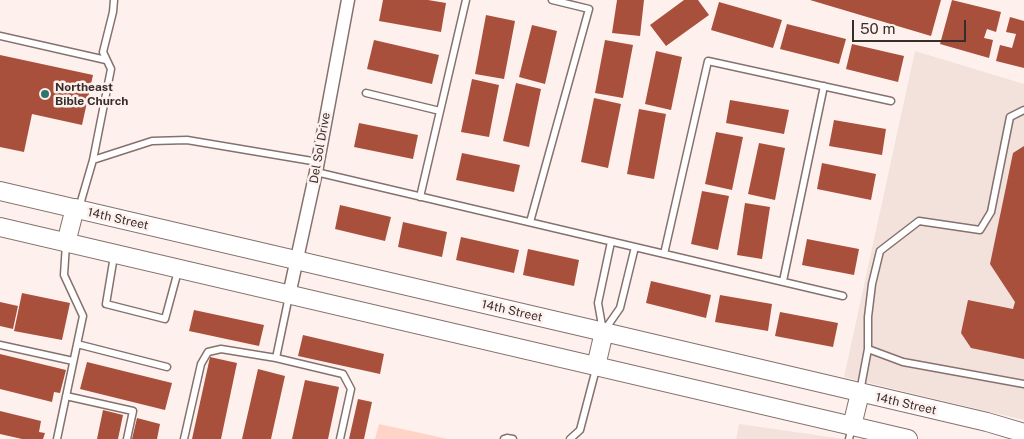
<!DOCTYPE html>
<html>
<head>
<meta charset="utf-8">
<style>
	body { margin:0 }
	#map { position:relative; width:1024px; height:439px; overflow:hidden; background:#fef1ed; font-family:"Public Sans",sans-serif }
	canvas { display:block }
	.scale { position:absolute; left:852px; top:20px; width:114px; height:22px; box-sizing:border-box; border:2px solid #372e2c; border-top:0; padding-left:6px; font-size:15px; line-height:18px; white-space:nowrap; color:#372e2c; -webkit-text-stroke:4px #fef1ed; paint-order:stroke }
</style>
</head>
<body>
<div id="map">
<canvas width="1024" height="439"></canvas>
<div class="scale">50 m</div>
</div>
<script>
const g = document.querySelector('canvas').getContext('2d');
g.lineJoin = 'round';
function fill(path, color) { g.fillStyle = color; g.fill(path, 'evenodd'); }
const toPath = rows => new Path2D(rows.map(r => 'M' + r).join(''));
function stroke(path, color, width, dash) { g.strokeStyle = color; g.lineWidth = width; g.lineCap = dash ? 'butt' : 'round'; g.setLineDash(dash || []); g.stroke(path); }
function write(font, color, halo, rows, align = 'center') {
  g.font = font + ' "Public Sans",sans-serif'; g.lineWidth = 5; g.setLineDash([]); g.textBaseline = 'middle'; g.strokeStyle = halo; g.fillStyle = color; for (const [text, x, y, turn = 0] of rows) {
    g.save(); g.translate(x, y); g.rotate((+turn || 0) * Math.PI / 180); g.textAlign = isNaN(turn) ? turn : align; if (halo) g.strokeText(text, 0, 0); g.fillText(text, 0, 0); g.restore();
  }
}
const built = toPath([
	[915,51,1024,84,1024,420,844,377],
	[739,424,844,439,736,439]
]);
const green = toPath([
	[379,424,448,439,375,439]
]);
const building = toPath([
	[383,0,428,0,446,3,441,32,379,21],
	[617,0,644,0,640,36,612,33],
	[684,0,698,0,709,15,666,46,650,25],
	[810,0,941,0,931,36],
	[952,0,1001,12,996,32,987,29,984,38,993,40,989,58,940,44],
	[719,2,782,20,773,48,711,30],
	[486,15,515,21,504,79,475,74],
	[1010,17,1024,21,1024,68,996,61,1000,45,1012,48,1016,34,1006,32],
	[787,24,846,39,839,64,780,49],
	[532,25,557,31,545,84,519,77],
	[374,40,439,55,432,84,367,69],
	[605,40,633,45,623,98,595,93],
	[852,44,904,56,898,82,846,69],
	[656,51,682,57,671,110,645,104],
	[0,55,93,75,82,125,32,114,24,152,0,147],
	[472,79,499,85,489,137,461,132],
	[516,83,541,89,529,147,503,141],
	[594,98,621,104,608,168,581,162],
	[730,100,789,110,784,134,726,123],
	[639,109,666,114,654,179,627,174],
	[834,120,886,129,882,155,829,146],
	[359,123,418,135,413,159,354,147],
	[716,132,743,137,732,190,705,184],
	[759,143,785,148,775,200,748,194],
	[1024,146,1024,359,971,348,961,333,968,300,1013,309,1015,302,990,264,1013,153],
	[462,153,520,165,514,192,456,180],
	[822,163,876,174,871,200,817,189],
	[702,191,729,196,718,250,691,244],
	[745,203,770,207,762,259,737,255],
	[340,205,391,217,385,241,335,229],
	[403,222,447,232,442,257,398,247],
	[461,237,519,250,514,273,456,260],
	[807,239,859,249,854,275,802,265],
	[528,249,579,260,574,286,523,275],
	[651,281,711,295,706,318,646,303],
	[22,293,70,303,62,340,14,331],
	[720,295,772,304,768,331,715,322],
	[0,302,18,306,13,329,0,326],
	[194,310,264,325,259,346,189,331],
	[780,312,838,323,833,347,775,336],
	[303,335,384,354,380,374,298,356],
	[0,354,66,370,60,393,54,392,52,402,0,389],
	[210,357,237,363,221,439,192,439],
	[87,362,172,383,165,410,80,389],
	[258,369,285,376,271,439,242,439],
	[305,380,339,387,328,439,292,439],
	[358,399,372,402,364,439,349,439],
	[103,410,123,415,118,439,97,439],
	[0,411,41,421,39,432,45,433,43,439,22,439,0,434],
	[137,418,160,424,157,439,132,439]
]);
const lane = toPath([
	[0,36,106,60],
	[366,93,440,111],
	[93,160,111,69,103,52,113,12,114,0],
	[316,172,843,296],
	[420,197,466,0],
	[79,208,93,160,152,141,187,140,318,162],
	[530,222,589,9,552,0],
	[664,254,708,61,891,101],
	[114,256,106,304,165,319,178,271],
	[783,281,824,86],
	[603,331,598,303,611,242],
	[604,331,620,308,635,247],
	[77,344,167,367],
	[0,345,73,361],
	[868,349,903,362,1024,384],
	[276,358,289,296],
	[860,392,868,349,868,317,872,284,880,251,919,221,980,230,991,212,1010,117,1024,110],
	[66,396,133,411,127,439],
	[57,439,83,316,64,275,66,244],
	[184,439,201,364,208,352,221,349,276,358,343,374,351,389,340,439],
	[504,439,507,438,513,439],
	[570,439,580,430,596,369],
	[849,439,852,427]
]);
const street = toPath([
	[289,295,316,172,348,0]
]);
const secondary = toPath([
	[0,191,604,332,987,422,1024,433],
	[0,227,908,439],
	[66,243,75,208],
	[596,366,604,332],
	[852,426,860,393]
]);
const markers = [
	[45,94,5,"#2c756f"]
];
const poiNames = [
	["Northeast",55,87],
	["Bible Church",55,101]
];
const streetNames = [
	["Del Sol Drive",320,148,-80],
	["14th Street",118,219,13],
	["14th Street",512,311,13],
	["14th Street",906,404,13]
];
fill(built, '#f3e1dc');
fill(green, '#ffd3c8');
fill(building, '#a8503c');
stroke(lane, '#85716d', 9);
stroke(street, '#85716d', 15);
stroke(secondary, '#85716d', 20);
stroke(lane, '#fff', 6);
stroke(street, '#fff', 12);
stroke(secondary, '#fff', 18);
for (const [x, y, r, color] of markers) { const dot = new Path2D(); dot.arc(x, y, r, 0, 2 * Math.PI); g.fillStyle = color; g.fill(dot); stroke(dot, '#fef1ed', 2); }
write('bold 12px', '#372e2c', '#fef1ed', poiNames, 'left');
write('12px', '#372e2c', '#fef1ed', streetNames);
</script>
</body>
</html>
